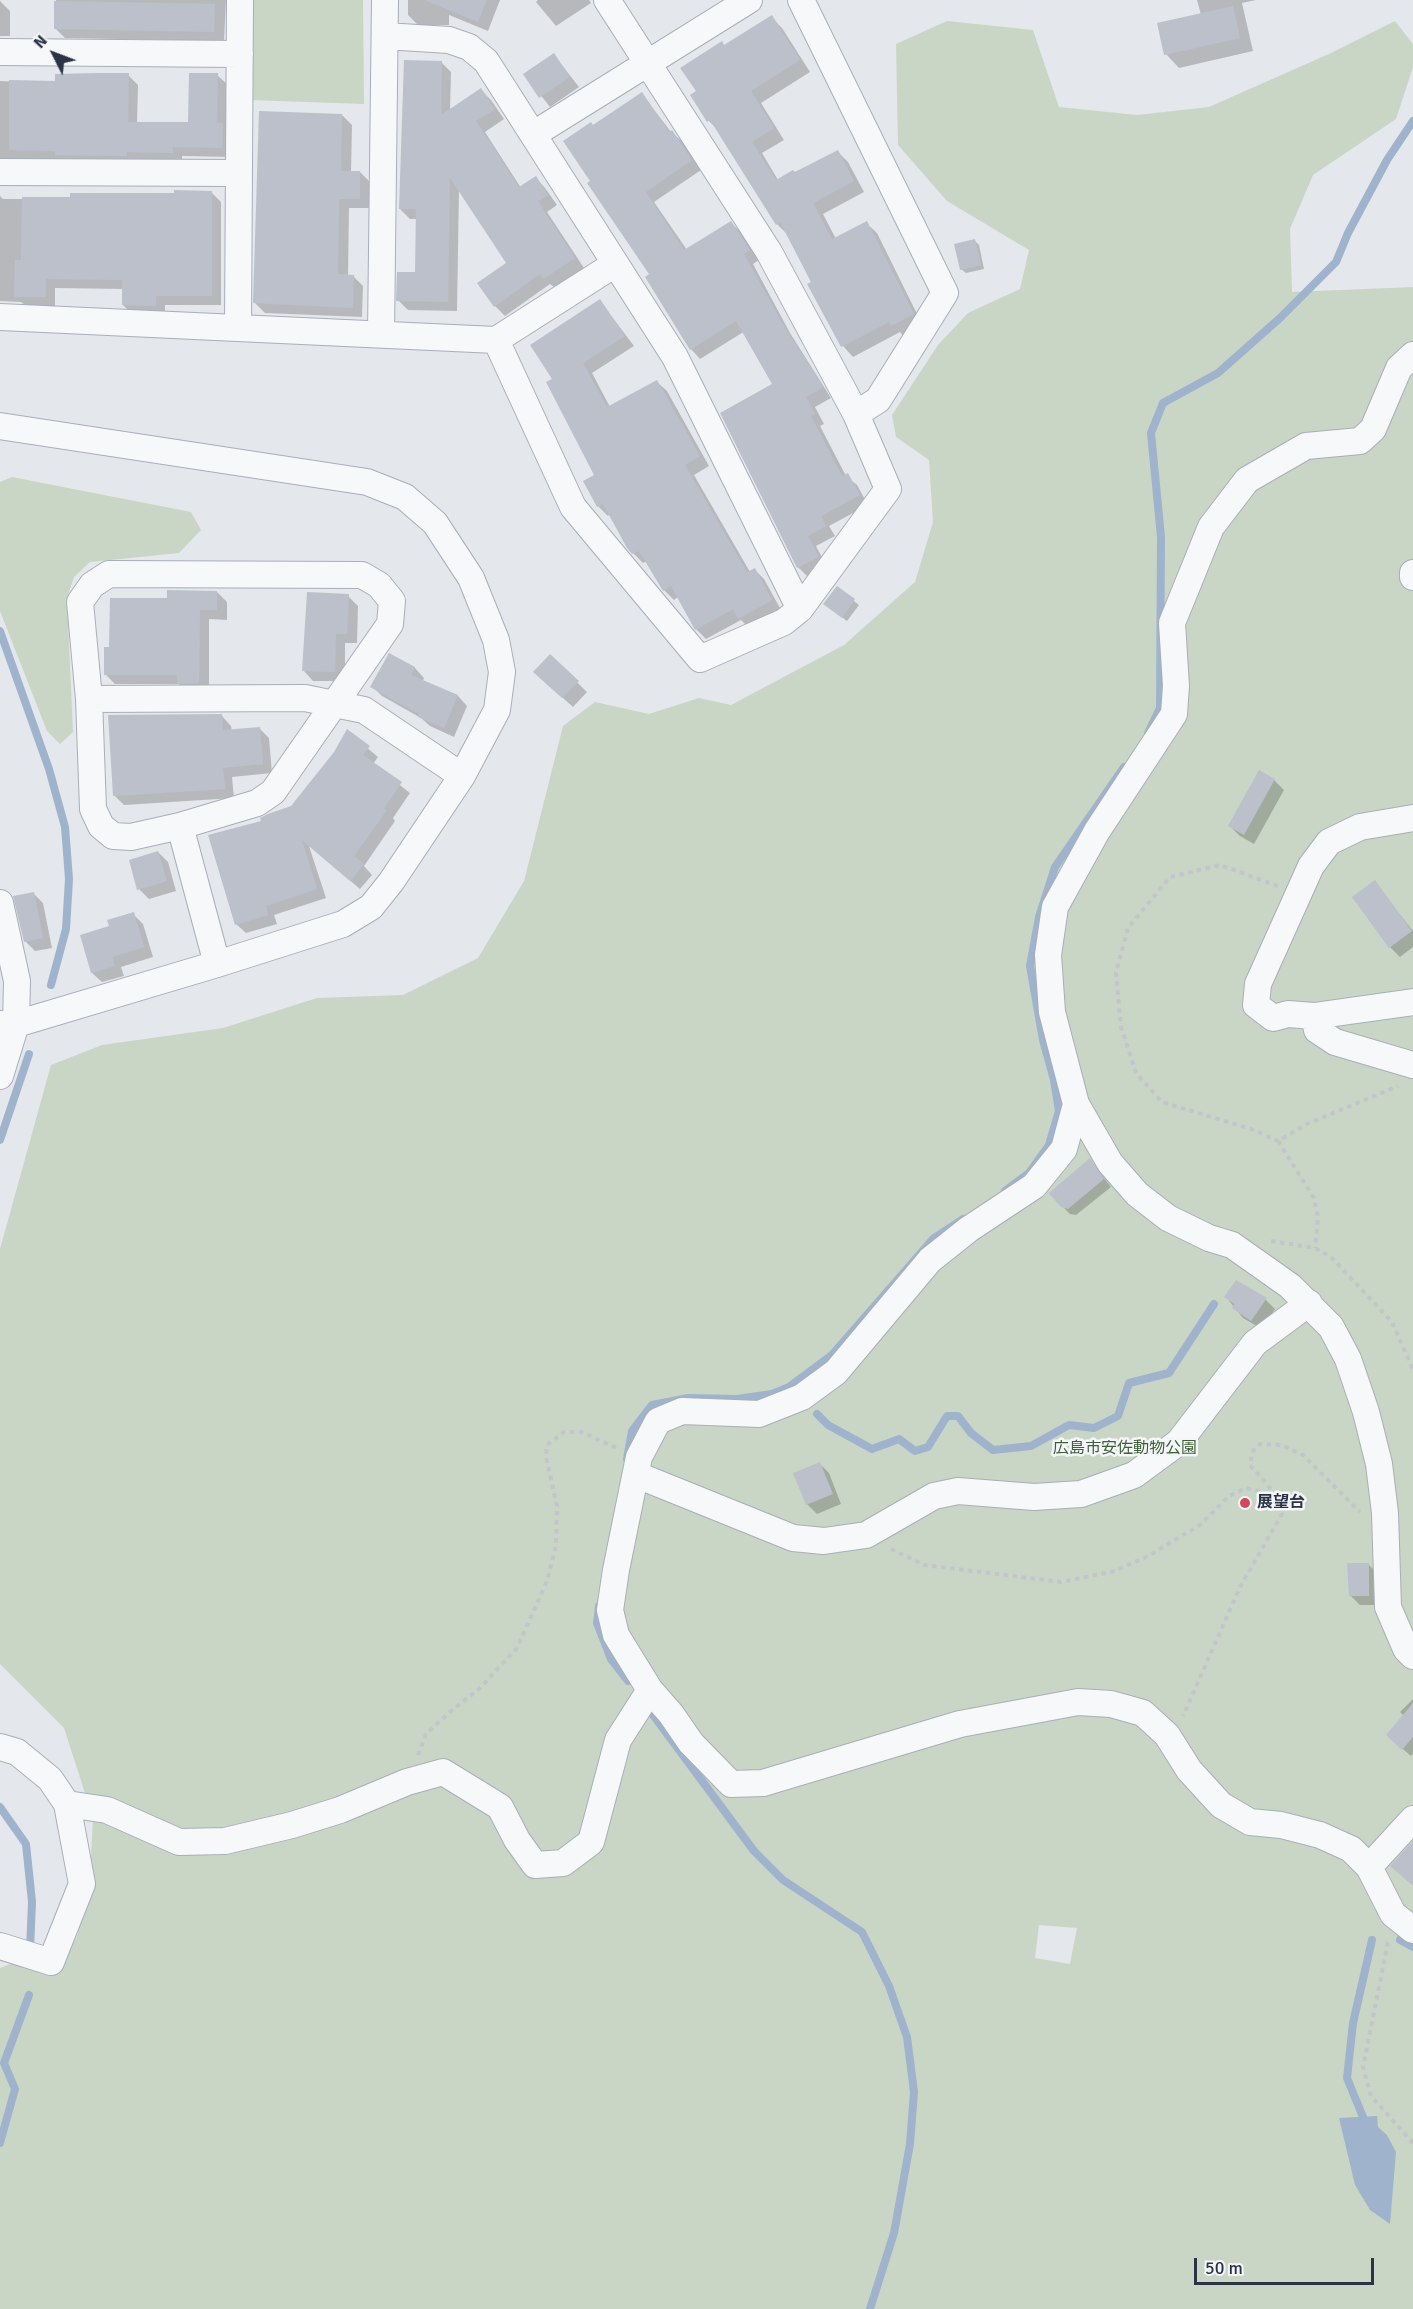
<!DOCTYPE html>
<html>
<head>
<meta charset="utf-8">
<style>
	body { margin:0 }
	#map { position:relative; width:1413px; height:2309px; overflow:hidden; background:#e4e7ec; font-family:Signika,sans-serif }
	canvas { display:block }
	.north { position:absolute; left:24px; top:24px; width:60px; height:60px; -webkit-text-stroke:4px #f4f6f9; paint-order:stroke; rotate:312deg; font-size:16px; font-weight:700; line-height:24px; text-align:center; color:#2b3445 }
	.north::after { content:''; display:block; margin:auto; width:21px; height:27px; background:#2b3445; clip-path:polygon(50% 0,100% 100%,50% 72%,0 100%) }
	.scale { position:absolute; left:1194px; top:2258px; width:180px; height:27px; box-sizing:border-box; border:3px solid #2b3445; border-top:0; padding-left:8px; font-size:18px; line-height:21px; white-space:nowrap; color:#2b3445; -webkit-text-stroke:4px #f4f6f9; paint-order:stroke }
</style>
</head>
<body>
<div id="map">
<canvas width="1413" height="2309"></canvas>
<div class="north">N</div>
<div class="scale">50 m</div>
</div>
<script>
const g = document.querySelector('canvas').getContext('2d');
g.lineJoin = 'round';
function fill(path, color) { g.fillStyle = color; g.fill(path, 'evenodd'); }
const toPath = rows => new Path2D(rows.map(r => 'M' + r).join(''));
function stroke(path, color, width, dash) { g.strokeStyle = color; g.lineWidth = width; g.lineCap = dash ? 'butt' : 'round'; g.setLineDash(dash || []); g.stroke(path); }
function write(font, color, halo, rows, align = 'center') {
  g.font = font + ' Signika,"Noto Sans JP",sans-serif'; g.lineWidth = 5; g.setLineDash([]); g.textBaseline = 'middle'; g.strokeStyle = halo; g.fillStyle = color; for (const [text, x, y, turn = 0] of rows) {
    g.save(); g.translate(x, y); g.rotate((+turn || 0) * Math.PI / 180); g.textAlign = isNaN(turn) ? turn : align; if (halo) g.strokeText(text, 0, 0); g.fillText(text, 0, 0); g.restore();
  }
}
const green = toPath([
	[252,0,363,0,364,104,249,100],
	[947,21,1033,30,1059,107,1137,115,1209,107,1331,53,1395,21,1413,44,1413,67,1396,119,1313,175,1290,229,1292,292,1413,287,1413,2309,0,2309,0,1968,76,1939,89,1897,93,1818,64,1728,0,1664,0,1249,51,1065,102,1045,223,1028,317,998,403,995,478,958,524,881,563,726,595,702,649,714,699,698,731,705,844,645,915,582,933,522,929,460,896,437,892,415,938,345,968,313,1020,289,1029,250,947,201,898,145,896,44],
	[1039,1925,1077,1928,1070,1964,1035,1958],
	[12,477,191,512,201,530,179,553,90,562,74,577,67,598,73,732,60,744,47,731,0,611,0,482]
]);
const water = toPath([
	[1377,2116,1378,2127,1387,2135,1396,2152,1390,2224,1370,2210,1355,2185,1339,2118]
]);
const shadow = toPath([
	[43,0,226,0,224,41,65,38,55,28,56,0],
	[408,0,500,0,488,31,449,15,449,25,418,25,408,15],
	[538,0,589,0,591,3,556,26,536,2],
	[1197,0,1256,0,1242,3,1253,51,1179,68,1166,54,1201,15],
	[0,1,10,11,10,36,0,36],
	[771,17,782,28,810,72,761,103,784,140,762,153,778,180,838,152,848,162,864,192,823,214,836,239,866,223,877,233,923,326,903,336,900,332,853,357,843,346,788,235,777,224,720,132,709,121,698,92,725,46],
	[554,55,579,87,550,107,525,75],
	[441,62,451,72,450,111,481,90,491,100,504,119,485,132,521,188,536,178,545,188,557,205,547,212,584,268,554,287,550,284,505,316,495,306,508,263,459,189,457,311,408,310,398,300,416,274,417,219,410,219,400,209],
	[128,75,138,85,137,123,190,124,217,75,227,84,226,128,232,134,232,157,182,156,182,162,0,162,0,81,56,83],
	[642,94,671,132,682,141,701,170,654,202,687,250,731,223,741,232,759,260,753,264,790,333,831,398,815,407,824,424,820,426,846,476,857,485,868,505,829,526,835,536,816,546,827,567,808,577,798,567,774,385,745,331,700,359,691,349,651,275,592,182,594,127],
	[342,115,352,125,351,172,360,172,370,182,369,208,349,208,348,276,353,276,363,286,362,317,265,313,255,303],
	[211,192,221,202,221,305,165,305,165,315,133,315,123,305,124,289,55,288,55,306,26,306,21,302,0,301,0,196,3,199,72,199],
	[974,240,979,245,984,269,966,273,961,269],
	[600,301,634,346,592,373,610,407,657,382,667,391,709,466,694,475,750,572,754,569,764,579,781,610,749,628,741,620,706,639,696,629,678,597,674,600,664,590,647,561,643,563,633,553,610,514,608,516,598,506,596,476,554,379],
	[837,588,859,605,847,621,830,608],
	[217,592,227,602,227,620,209,619,209,693,188,693,179,684,115,684,105,674,168,600],
	[348,596,358,606,357,643,345,643,345,681,313,681,304,671],
	[390,655,415,668,424,678,423,681,458,696,467,706,454,737,430,726,421,718,382,696,372,686],
	[550,656,587,692,573,707,545,682],
	[222,716,231,726,232,731,259,728,269,738,272,773,232,777,234,798,124,805,114,795],
	[347,731,378,757,373,764,410,793,393,818,395,821,364,866,372,875,360,889,309,846,326,898,274,915,277,924,246,933,236,924,263,822,292,807,335,753],
	[1274,780,1284,790,1254,844,1240,836,1230,826],
	[158,852,168,862,176,891,149,899,139,889],
	[1374,882,1413,931,1413,947,1400,957,1390,947],
	[33,893,43,903,52,948,35,951,25,941],
	[133,914,143,924,153,957,121,967,124,976,102,982,92,973,111,927],
	[1090,1160,1111,1187,1076,1215,1070,1214,1062,1206],
	[1226,1297,1266,1300,1275,1309,1262,1329,1243,1318],
	[819,1463,829,1473,841,1504,817,1514,807,1504],
	[1369,1565,1379,1575,1379,1605,1360,1605,1350,1595],
	[1413,1699,1413,1754,1411,1756,1396,1743,1404,1716,1400,1712]
]);
const stream = toPath([
	[0,631,49,769,65,827,69,879,66,929,51,985],
	[1148,733,1160,708,1161,537,1151,433,1163,403,1218,373,1280,318,1336,262,1348,233,1387,160,1413,121],
	[0,1140,29,1054],
	[1005,1191,1029,1173,1049,1145,1059,1111,1054,1080,1043,1040,1030,966,1039,917,1055,867,1124,767],
	[817,1414,828,1425,872,1449,899,1439,915,1451,928,1447,947,1416,958,1416,971,1433,993,1450,1031,1446,1069,1425,1094,1428,1118,1416,1129,1383,1169,1373,1214,1304],
	[627,1459,632,1431,652,1405,688,1398,737,1399,772,1394,789,1387,832,1355,934,1238,963,1219],
	[599,1606,597,1623,611,1659,628,1681],
	[648,1708,754,1851,783,1880,862,1932,889,1986,907,2037,914,2092,910,2144,894,2233,870,2309],
	[0,1807,26,1844,32,1902,30,1950],
	[1400,1940,1413,1947],
	[1363,2117,1347,2078,1353,2023,1372,1940],
	[0,2143,15,2089,4,2063,29,1995]
]);
const building = toPath([
	[425,0,487,0,478,22],
	[54,1,215,4,214,32,54,29],
	[1233,6,1240,38,1164,55,1157,23],
	[772,15,800,60,751,91,774,128,752,142,776,180,793,170,795,172,838,150,854,181,813,203,832,239,867,221,914,314,891,326,889,322,841,347,807,284,811,282,780,222,776,225,710,120,707,122,690,95,696,91,680,68,722,41,724,45],
	[554,53,570,77,539,98,523,74],
	[404,60,442,61,441,115,481,88,495,109,476,121,519,187,536,176,548,195,538,201,575,258,543,279,540,274,494,307,477,283,506,263,450,178,448,302,396,301,397,272,415,272,416,209,399,209],
	[99,73,129,73,128,122,188,122,189,73,218,73,217,122,223,123,222,148,173,147,173,153,127,152,127,156,55,155,55,151,9,150,9,80,55,81,55,74],
	[642,92,669,132,672,130,692,160,646,192,684,250,731,221,750,250,744,254,781,321,823,387,806,397,815,414,811,416,842,476,848,473,860,495,821,516,826,526,808,536,819,557,797,568,720,413,772,384,736,321,690,350,645,277,649,274,587,183,590,181,563,141,591,122,593,125],
	[259,111,342,114,341,171,360,171,360,199,339,199,338,274,354,275,353,308,253,303],
	[174,190,212,191,212,296,156,296,156,306,122,305,122,280,46,279,46,297,14,297,15,260,21,260,22,197,70,197,70,193,174,193],
	[975,239,981,265,960,270,954,244],
	[600,299,625,336,583,363,607,407,657,380,700,456,685,465,747,572,755,568,772,600,738,619,733,609,695,630,671,586,663,591,639,551,632,554,627,548,603,504,597,507,583,481,594,475,546,382,552,379,530,345],
	[837,586,855,599,842,618,823,604],
	[167,590,217,591,217,610,200,610,199,683,177,684,177,675,104,675,104,647,109,647,110,598,167,598],
	[307,592,349,594,347,634,336,634,335,672,302,671],
	[389,653,415,667,411,675,458,695,444,728,418,717,419,714,370,687],
	[550,654,579,681,562,698,533,672],
	[222,714,223,730,260,727,263,764,223,768,225,789,113,796,108,715],
	[347,729,370,746,363,755,402,782,384,808,387,810,354,856,364,864,350,881,302,840,317,889,266,906,268,915,235,925,208,835,261,821,260,818,268,814,291,806,334,752],
	[1259,770,1275,779,1244,835,1228,826],
	[158,851,167,881,137,890,129,860],
	[1375,880,1412,931,1389,948,1352,897],
	[34,892,43,938,24,942,13,896],
	[134,912,144,947,112,957,115,966,91,973,80,935,109,926,107,920],
	[1090,1158,1104,1179,1068,1209,1061,1207,1049,1193],
	[1236,1280,1267,1298,1251,1321,1232,1308,1234,1304,1224,1297],
	[820,1462,833,1494,806,1505,793,1473],
	[1347,1563,1369,1563,1369,1596,1349,1596],
	[1413,1703,1413,1737,1402,1750,1386,1735],
	[1413,1841,1413,1886,1390,1866]
]);
const path = toPath([
	[1278,886,1220,865,1170,877,1128,928,1116,973,1121,1027,1136,1073,1162,1102,1251,1129,1278,1141,1307,1124,1398,1086],
	[1278,1141,1314,1198,1318,1217,1315,1248],
	[1271,1241,1315,1248,1331,1257,1392,1322,1413,1370],
	[1267,1497,1271,1489,1250,1465,1252,1452,1260,1444,1281,1445,1303,1455,1360,1512],
	[891,1549,924,1565,1061,1582,1115,1571,1148,1556,1200,1525,1229,1496,1246,1488,1258,1491,1276,1503,1282,1514,1240,1587,1183,1716],
	[418,1755,426,1734,451,1711,479,1689,517,1648,547,1581,556,1545,557,1506,546,1457,547,1445,564,1432,581,1432,619,1449],
	[1388,1942,1363,2067,1371,2096,1413,2143]
]);
const minor = toPath([
	[801,0,945,293,878,400,856,414],
	[385,36,449,40,469,47,486,61,675,357,800,609],
	[0,52,240,54],
	[534,134,749,0],
	[0,172,239,173],
	[0,317,496,340,615,264],
	[238,328,240,0],
	[381,334,385,0],
	[496,340,573,507,700,659,784,622,800,609,888,489,856,414,769,252,607,0],
	[1413,355,1399,368,1373,429,1360,441,1306,446,1247,480,1211,527,1172,623,1176,686,1174,714,1097,831,1055,907,1048,955,1052,1012,1076,1104,1110,1163,1137,1194,1168,1218,1209,1238,1232,1245,1290,1286,1331,1327,1348,1359,1366,1412,1379,1464,1385,1513,1388,1607,1406,1649,1413,1656],
	[0,426,367,482,405,497,435,523,471,578,496,640,502,672,497,710,462,776,391,882,371,907,343,924,217,964,16,1024,0,1024],
	[1413,573,1413,577],
	[109,574,362,575,379,585,392,601,390,624,273,792,257,803,180,826,131,837,113,836,101,826,93,809,89,699,80,602,92,585,109,574],
	[89,699,305,698,334,704,364,710,462,776],
	[1413,818,1360,827,1329,842,1311,866,1258,984,1256,1005,1273,1018,1288,1014,1314,1016,1413,1002],
	[180,826,217,964],
	[0,903,17,981,16,1024,0,1076],
	[1314,1016,1317,1030,1335,1042,1413,1065],
	[1076,1104,1064,1149,1034,1186,969,1229,930,1260,836,1372,802,1397,759,1414,682,1411,658,1421,639,1457,616,1570,610,1610,616,1635,650,1690,671,1714,691,1743,731,1784,763,1783,960,1724,1078,1702,1111,1704,1143,1713,1167,1735,1189,1770,1221,1805,1250,1822,1281,1825,1320,1835,1351,1849,1369,1867,1393,1914,1413,1930],
	[637,1475,793,1538,824,1541,866,1535,934,1496,958,1491,1034,1497,1081,1494,1134,1475,1179,1442,1255,1343,1309,1303],
	[0,1747,17,1752,50,1779,67,1804],
	[1369,1867,1413,1819],
	[0,1946,51,1962,82,1884,67,1804,107,1810,179,1842,225,1841,292,1825,340,1810,407,1782,443,1772,500,1807,517,1840,535,1865,563,1863,591,1842,618,1740,650,1690]
]);
const markers = [
	[1245,1503,6,"#d1495b"]
];
const parkNames = [
	["広島市安佐動物公園",1125,1449]
];
const poiNames = [
	["展望台",1257,1503]
];
fill(green, '#c9d6c5');
fill(water, '#9fb4cc');
fill(shadow, '#0003');
stroke(stream, '#9fb4cc', 8);
fill(building, '#bbc0ca');
stroke(minor, '#a9aeb7', 28);
stroke(path, '#c2c5cb', 4, [4.5, 4.5]);
stroke(minor, '#f7f8fa', 26);
for (const [x, y, r, color] of markers) { const dot = new Path2D(); dot.arc(x, y, r, 0, 2 * Math.PI); g.fillStyle = color; g.fill(dot); stroke(dot, '#f4f6f9', 2); }
write('16px', '#3f6138', '#f4f6f9', parkNames);
write('bold 16px', '#2b3445', '#f4f6f9', poiNames, 'left');
</script>
</body>
</html>
